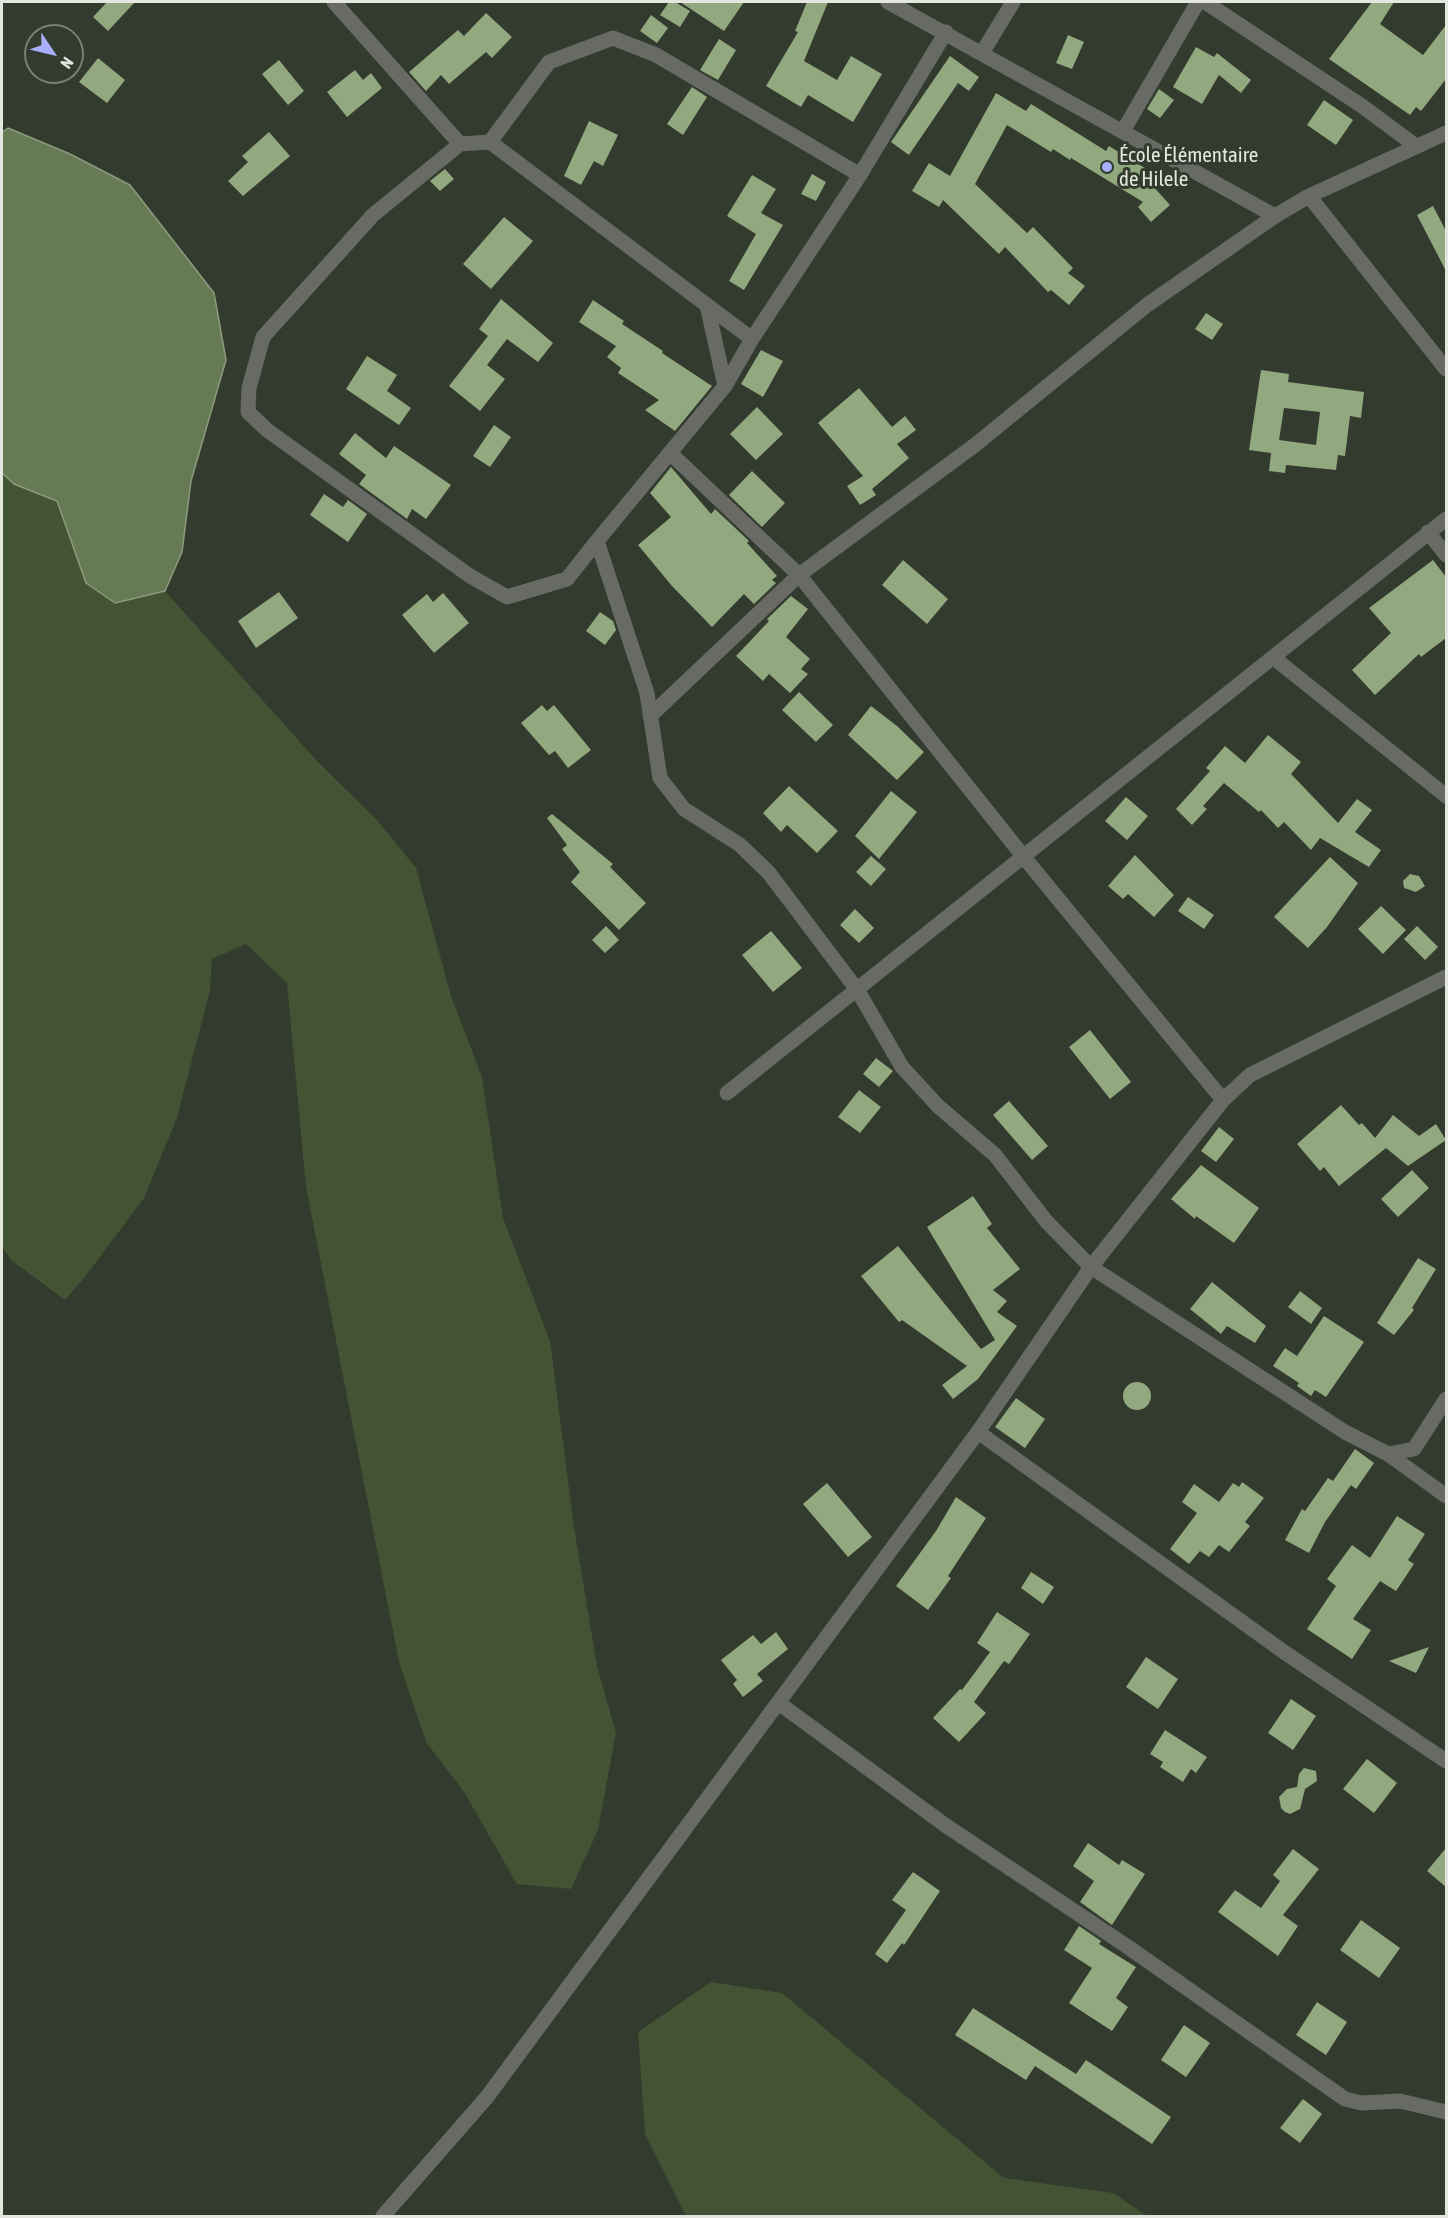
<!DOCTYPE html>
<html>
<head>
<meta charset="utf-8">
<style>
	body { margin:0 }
	#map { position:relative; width:1448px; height:2218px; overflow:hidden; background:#333a2e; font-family:"Asap Condensed",sans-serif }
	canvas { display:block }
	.frame { position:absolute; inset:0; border:3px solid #e3e7df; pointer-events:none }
	.north { position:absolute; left:24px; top:24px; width:60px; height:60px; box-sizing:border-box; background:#333a2e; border:2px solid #797f75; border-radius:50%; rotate:125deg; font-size:16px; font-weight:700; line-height:24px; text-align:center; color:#e3e7df }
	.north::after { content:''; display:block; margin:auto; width:21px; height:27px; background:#aaaffb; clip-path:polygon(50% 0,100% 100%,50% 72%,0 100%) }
</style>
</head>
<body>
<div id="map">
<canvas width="1448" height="2218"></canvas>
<div class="frame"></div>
<div class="north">N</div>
</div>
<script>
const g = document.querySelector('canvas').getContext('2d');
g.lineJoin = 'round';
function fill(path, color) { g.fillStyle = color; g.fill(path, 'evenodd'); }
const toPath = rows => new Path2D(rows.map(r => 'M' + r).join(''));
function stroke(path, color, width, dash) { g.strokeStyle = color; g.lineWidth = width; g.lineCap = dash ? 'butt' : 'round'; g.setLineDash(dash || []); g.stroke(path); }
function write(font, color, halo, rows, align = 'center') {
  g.font = font + ' "Asap Condensed",sans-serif'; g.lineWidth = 6; g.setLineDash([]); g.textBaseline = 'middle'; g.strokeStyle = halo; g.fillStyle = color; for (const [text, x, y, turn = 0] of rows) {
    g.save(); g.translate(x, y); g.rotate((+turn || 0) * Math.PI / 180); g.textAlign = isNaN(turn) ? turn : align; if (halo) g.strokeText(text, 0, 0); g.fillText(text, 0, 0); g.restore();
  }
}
const green = toPath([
	[2,473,14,484,57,501,86,583,116,603,165,591,317,761,377,820,416,868,451,996,482,1077,503,1218,550,1341,574,1527,597,1666,616,1733,598,1830,571,1889,517,1884,464,1792,426,1742,399,1662,306,1187,287,983,246,944,212,959,210,990,177,1118,144,1198,84,1278,65,1300,12,1261,2,1247],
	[711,1982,782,1993,1004,2178,1113,2193,1147,2216,686,2216,645,2134,638,2032]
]);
const water = toPath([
	[8,128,70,154,130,185,214,293,226,360,191,481,182,552,165,591,115,603,86,583,57,501,14,484,2,473,2,132,8,128]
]);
const building = toPath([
	[107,2,135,2,108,31,93,17],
	[669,2,675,2,690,11,680,27,660,15],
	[680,2,744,2,724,31],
	[807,2,828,2,804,61,837,80,851,56,882,74,853,122,808,95,801,107,766,86,798,32,795,31],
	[1372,2,1394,2,1380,24,1423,55,1446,25,1446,79,1421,111,1416,107,1410,115,1329,59],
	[486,13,512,37,492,58,486,52,449,84,441,75,426,91,409,72,458,30,464,36],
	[651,15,668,28,657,43,640,31],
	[1068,35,1084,42,1072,69,1056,63],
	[719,39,736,50,718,80,700,70],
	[1196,47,1214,57,1217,53,1251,80,1241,93,1219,75,1202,104,1173,87],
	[950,56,979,77,969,91,958,83,909,155,891,142],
	[98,58,125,80,107,103,79,82],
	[279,60,304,91,288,105,262,74],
	[355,70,363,80,371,73,382,88,347,117,327,92],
	[692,87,707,97,683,135,667,124],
	[1159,89,1174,100,1160,118,1147,109],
	[996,93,1026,111,1031,104,1106,151,1109,146,1156,175,1151,184,1170,205,1151,222,1138,207,1143,202,1071,158,1070,160,1053,149,1051,152,1007,125,975,184,1027,233,1033,227,1073,268,1068,273,1085,286,1069,305,1051,290,1048,292,1005,247,999,254,943,200,939,207,912,191,929,163,950,176],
	[1324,100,1353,120,1336,145,1307,125],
	[589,121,618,135,603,166,594,161,581,185,564,176],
	[269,132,290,156,243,196,228,181,248,162,242,156],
	[445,169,454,179,440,191,430,181],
	[812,174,826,182,816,201,801,194],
	[752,175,776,189,761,213,783,225,744,290,729,281,756,234,727,216],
	[1433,206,1446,231,1446,271,1417,215],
	[504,217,533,241,491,289,463,264],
	[501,299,553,343,538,362,507,339,487,365,505,379,480,411,449,386,488,336,479,329],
	[593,300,624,321,622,324,663,351,662,353,712,386,675,431,645,410,659,400,618,373,621,368,607,357,616,346,579,322],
	[1206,313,1223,324,1212,340,1195,329],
	[761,350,783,361,763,397,741,384],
	[367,356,397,375,387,391,411,408,399,425,346,389],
	[1261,370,1289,374,1288,382,1364,392,1361,418,1350,416,1345,456,1338,455,1336,470,1286,465,1285,473,1269,471,1271,453,1249,450],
	[1284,408,1320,412,1316,445,1279,440],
	[859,388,892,427,905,416,916,430,897,444,909,458,872,489,876,495,860,505,847,486,863,476,818,423],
	[757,407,783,434,756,460,730,434],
	[494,425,511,437,490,467,473,456],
	[355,433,386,458,394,446,451,485,426,519,412,509,407,519,359,484,366,475,339,454],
	[671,467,711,514,715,509,749,541,747,543,777,576,772,580,776,583,754,604,744,594,712,627,672,586,638,545,671,517,650,493],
	[752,471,785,503,762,527,729,495],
	[324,494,343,507,348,500,367,514,348,542,310,515],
	[903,560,948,599,927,624,882,585],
	[1433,560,1446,577,1446,638,1421,657,1419,654,1375,695,1352,670,1391,633,1369,608],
	[279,592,298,618,256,648,238,621],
	[443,593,469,623,434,653,402,615,427,594,433,602],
	[791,596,808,609,786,637,810,659,801,669,808,674,790,693,769,674,763,681,736,656,769,621,767,619],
	[600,612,613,621,616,630,605,645,586,631],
	[799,692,833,725,816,742,782,710],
	[542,705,547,711,554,705,591,750,568,768,555,751,549,755,521,723],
	[871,706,897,726,924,752,897,780,848,735],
	[1268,735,1301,762,1291,774,1338,823,1357,799,1372,810,1355,832,1381,850,1369,867,1320,838,1311,850,1284,822,1278,828,1261,810,1259,812,1224,783,1203,806,1207,809,1192,825,1176,809,1210,771,1206,768,1225,746,1245,763],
	[789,786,838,831,817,853,787,825,781,832,763,813],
	[891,791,917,812,879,859,855,836],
	[1126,797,1148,816,1127,840,1105,821],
	[552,814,613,864,610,867,646,903,619,930,571,882,580,872,562,849,567,845,547,818],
	[1135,855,1174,895,1154,917,1128,894,1123,899,1108,886],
	[871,856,886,869,871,886,856,872],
	[1330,857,1358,883,1327,927,1308,948,1274,917],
	[1410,874,1419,876,1425,886,1416,892,1404,888,1403,881],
	[1188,897,1214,915,1204,929,1178,911],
	[1381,906,1406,930,1383,954,1358,929],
	[855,909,874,928,859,943,840,925],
	[606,926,619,940,605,953,592,940],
	[1417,926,1438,947,1425,960,1404,939],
	[771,931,802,968,773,992,742,955],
	[1090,1030,1131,1082,1110,1099,1069,1047],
	[876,1058,893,1071,879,1087,863,1074],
	[859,1090,881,1107,860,1133,838,1117],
	[1009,1101,1048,1146,1032,1160,993,1115],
	[1341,1105,1359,1125,1362,1123,1375,1138,1393,1115,1419,1136,1436,1124,1446,1140,1408,1166,1386,1148,1339,1186,1324,1167,1320,1171,1297,1144],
	[1219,1127,1234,1139,1216,1162,1201,1151],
	[1201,1165,1259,1208,1234,1243,1196,1216,1195,1219,1171,1199],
	[1412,1170,1429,1188,1398,1217,1381,1199],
	[973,1196,992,1224,987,1228,1020,1269,993,1290,1007,1301,997,1312,1017,1326,978,1379,953,1399,942,1385,967,1366,902,1320,899,1322,861,1276,898,1246,981,1349,995,1340,927,1227],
	[1418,1258,1436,1269,1412,1308,1414,1310,1394,1335,1377,1323],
	[1212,1282,1266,1326,1255,1343,1227,1326,1221,1334,1190,1309],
	[1300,1291,1322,1308,1311,1324,1288,1307],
	[1324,1316,1364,1342,1326,1397,1315,1390,1311,1396,1297,1386,1299,1383,1273,1366,1285,1348,1297,1356],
	'1123 1396a14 14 0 1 1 28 0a14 14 0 1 1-28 0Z',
	[1016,1398,1045,1419,1025,1448,995,1427],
	[1355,1449,1374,1463,1356,1489,1351,1485,1325,1522,1309,1553,1285,1540,1302,1509,1305,1511,1328,1478,1333,1481],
	[1242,1482,1264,1498,1245,1522,1250,1526,1229,1552,1219,1545,1209,1557,1200,1551,1189,1564,1170,1549,1197,1513,1182,1502,1194,1484,1219,1502,1233,1483,1239,1487],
	[827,1483,872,1537,848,1557,803,1504],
	[956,1497,986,1518,948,1576,951,1578,928,1610,896,1586,936,1531],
	[1397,1516,1425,1534,1408,1560,1414,1564,1396,1591,1380,1581,1353,1619,1371,1630,1352,1659,1307,1629,1336,1586,1327,1579,1352,1545,1370,1558],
	[1031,1572,1054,1587,1043,1604,1021,1588],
	[997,1612,1030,1634,1009,1664,1004,1661,974,1702,986,1713,959,1742,933,1718,960,1689,962,1690,990,1652,977,1643],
	[776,1632,788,1649,757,1674,763,1681,743,1697,733,1684,737,1680,721,1660,753,1635,761,1644],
	[1429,1647,1416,1673,1389,1661],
	[1146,1657,1178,1679,1158,1709,1126,1687],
	[1291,1699,1316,1716,1293,1750,1268,1733],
	[1165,1730,1207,1757,1196,1773,1191,1769,1183,1782,1160,1767,1163,1762,1150,1754],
	[1367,1759,1397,1783,1374,1813,1343,1789],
	[1304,1768,1316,1771,1317,1781,1305,1789,1300,1809,1290,1814,1285,1812,1281,1808,1279,1797,1287,1789,1297,1787,1299,1774],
	[1088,1843,1119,1865,1122,1860,1145,1874,1112,1925,1080,1902,1094,1881,1073,1866],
	[1446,1848,1446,1887,1427,1871],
	[1293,1849,1319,1869,1283,1915,1298,1926,1278,1956,1218,1912,1235,1890,1261,1908,1280,1881,1273,1875],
	[913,1872,940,1891,904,1945,902,1943,887,1963,875,1954,906,1910,892,1900],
	[1361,1920,1400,1948,1379,1978,1340,1950],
	[1079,1926,1101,1941,1099,1944,1136,1967,1116,1998,1128,2007,1112,2031,1069,2003,1092,1968,1064,1950],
	[1317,2002,1347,2022,1326,2055,1296,2035],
	[973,2008,1076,2074,1086,2060,1171,2117,1152,2144,1035,2066,1026,2080,955,2035],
	[1184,2025,1210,2043,1186,2077,1161,2060],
	[1303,2099,1322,2114,1300,2143,1280,2128]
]);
const minor = toPath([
	[334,2,460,144],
	[888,2,1275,216],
	[1205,2,1362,106,1416,146],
	[946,32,860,175,752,339,725,386,597,541,647,693,660,778,684,809,740,845,769,873,858,991,902,1067,938,1106,995,1155,1046,1221,1091,1267,1345,1432,1388,1454,1446,1496],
	[982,53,1013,2],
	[1123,131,1198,2],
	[490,142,549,62,613,38,656,55,860,175],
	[1309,196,1446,369],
	[707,305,725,386],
	[670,453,799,575,1023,856,1223,1100],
	[1428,532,1446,555],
	[597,541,567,579,507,597,470,576,267,430,248,412,249,388,263,337,373,215,460,144,490,142,752,339],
	[1274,658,1446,796],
	[650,716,799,575,975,445,1147,305,1275,216,1309,196,1446,133],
	[727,1093,1446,519],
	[978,1432,1284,1652,1446,1761],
	[1388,1454,1414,1449,1446,1399],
	[780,1704,945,1825,1128,1947,1345,2099,1361,2103,1400,2101,1446,2112],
	[383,2216,487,2097,978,1432,1091,1267,1223,1100,1250,1075,1446,977]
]);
const markers = [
	[1107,167,6,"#aaaffb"]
];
const poiNames = [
	["École Élémentaire",1119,155],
	["de Hilele",1119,179]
];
fill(green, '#435434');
fill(water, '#667b54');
stroke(water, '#8c9b7e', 1.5);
fill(building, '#92a87f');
stroke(minor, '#686b65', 15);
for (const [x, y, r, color] of markers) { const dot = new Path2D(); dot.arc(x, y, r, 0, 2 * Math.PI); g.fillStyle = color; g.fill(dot); stroke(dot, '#333a2e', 2); }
write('21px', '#e3e7df', '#333a2e', poiNames, 'left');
</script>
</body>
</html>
